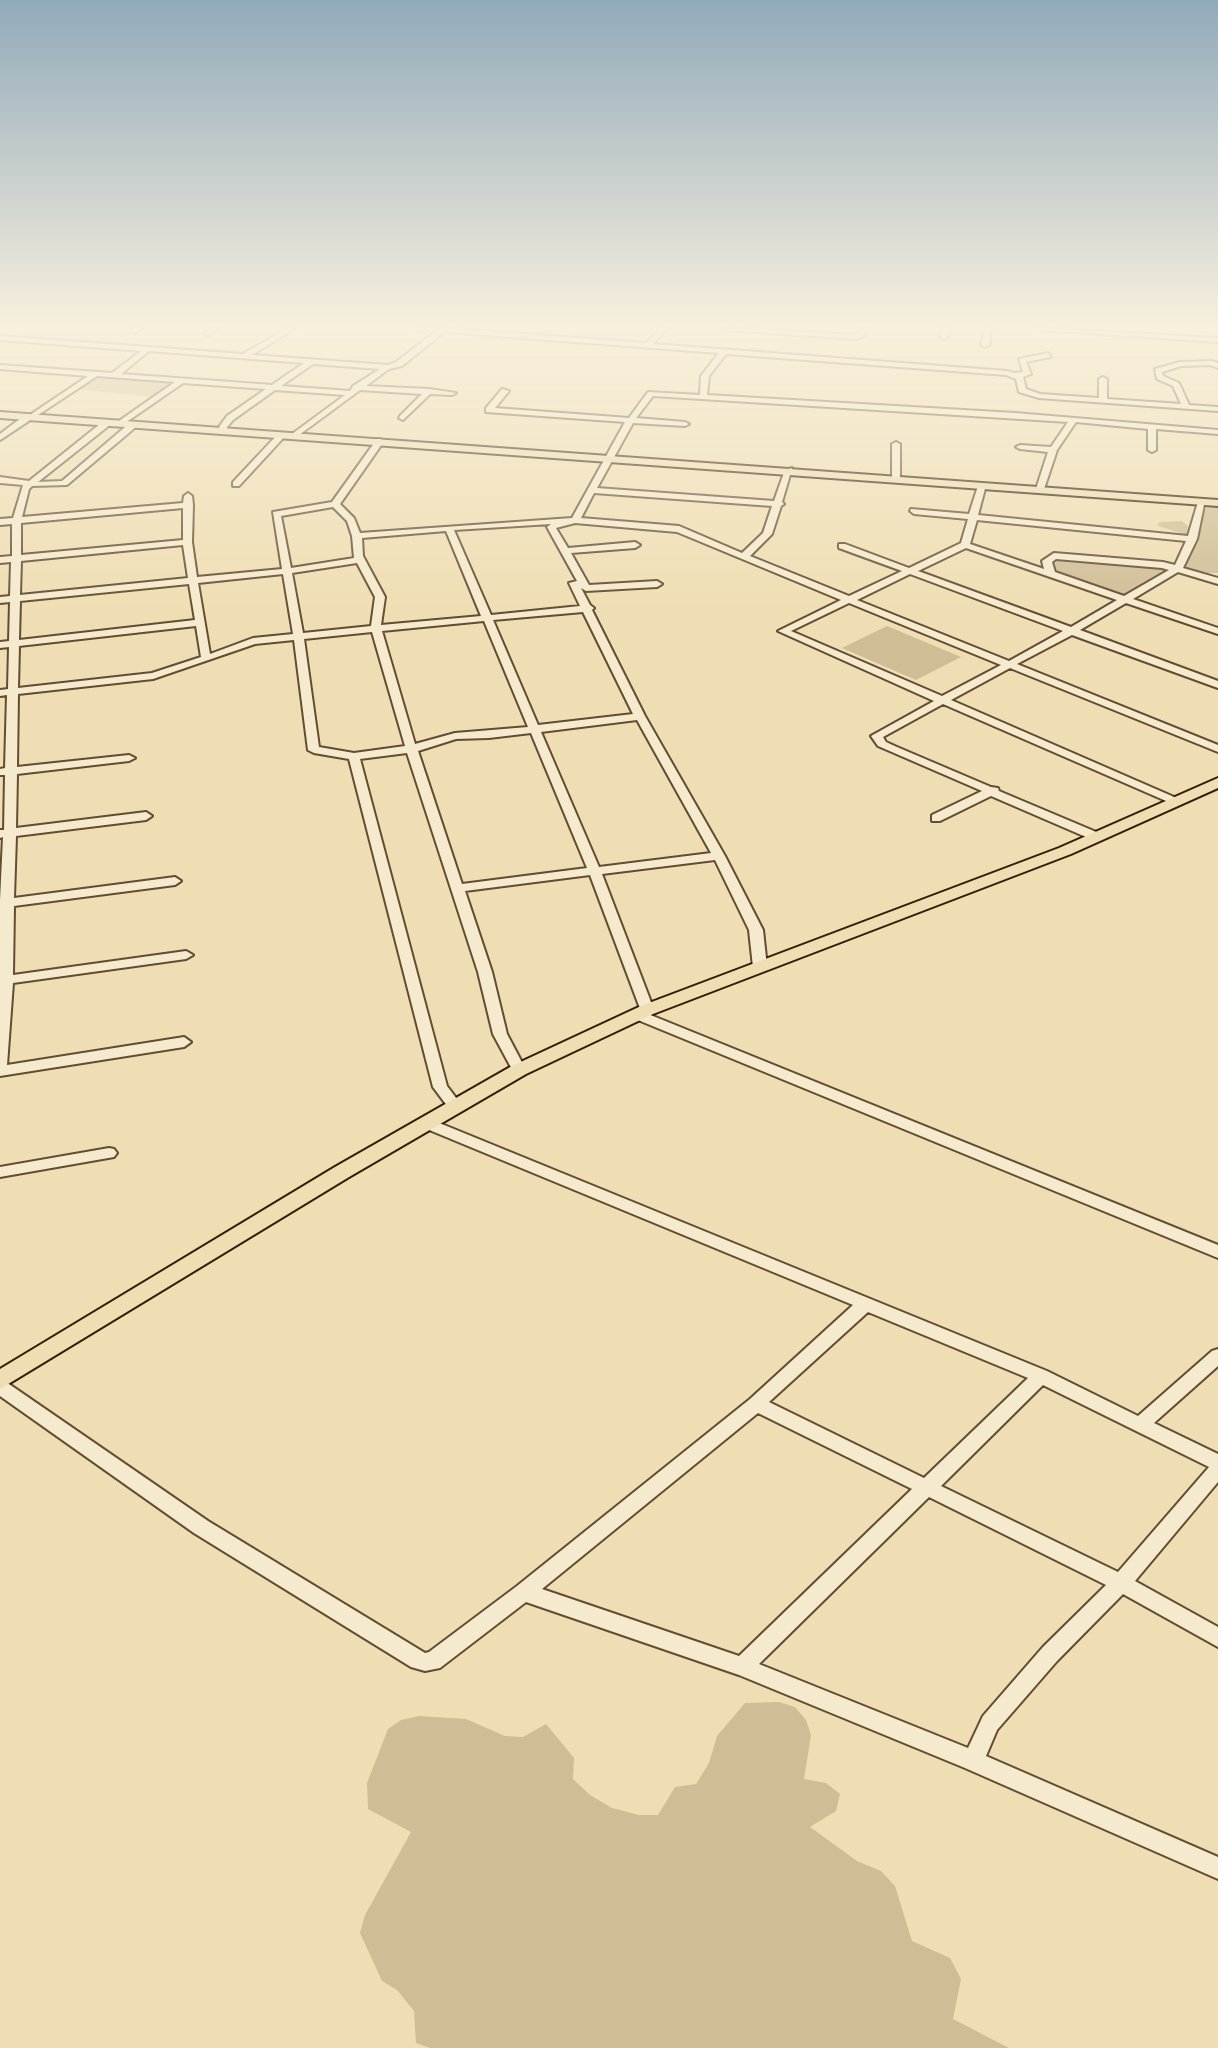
<!DOCTYPE html>
<html>
<head>
<meta charset="utf-8">
<style>
	body { margin:0 }
	canvas { display:block; background:#efdeb3 }
</style>
</head>
<body>
<canvas width="1218" height="2048"></canvas>
<script>
const g = document.querySelector('canvas').getContext('2d');
g.lineJoin = 'round';
function fill(path, color) { g.fillStyle = color; g.fill(path, 'evenodd'); }
const toPath = rows => new Path2D(rows.map(r => 'M' + r).join(''));
function stroke(path, color, width, dash) { g.strokeStyle = color; g.lineWidth = width; g.lineCap = dash ? 'butt' : 'round'; g.setLineDash(dash || []); g.stroke(path); }
const green = toPath([
	[95,376,176,383,155,397,75,389],
	[1209,504,1218,505,1218,573,1200,573,1174,565,1180,558,1180,548,1186,545,1184,534,1158,526,1159,522,1182,521,1189,527,1194,514,1203,513],
	[1054,558,1171,568,1125,595,1052,569,1051,564],
	[887,626,961,657,916,680,842,648],
	[779,1702,795,1707,806,1720,811,1735,804,1779,826,1783,840,1794,836,1811,810,1827,857,1861,881,1871,895,1886,912,1941,950,1958,961,1979,953,2019,1009,2048,430,2048,416,2043,414,2011,397,1990,382,1981,360,1933,365,1915,411,1832,368,1809,367,1783,388,1729,401,1720,419,1716,466,1719,505,1736,523,1737,546,1724,574,1758,573,1779,590,1795,612,1808,639,1815,658,1815,675,1787,696,1784,709,1763,717,1736,745,1703]
]);
const minor = toPath([
	[135,328,142,328,135,333,132,331,135,328],
	[212,328,219,328,209,335,205,335,205,333,212,328],
	[288,328,295,328,252,355,388,365,396,362,436,331,419,330,416,328,442,328,646,343,661,328,668,328,653,344,1007,371,1014,373,1023,372,1019,359,1048,353,1051,357,1026,362,1031,374,1023,377,1026,389,1040,394,1099,398,1099,379,1103,377,1107,379,1107,399,1181,404,1173,386,1157,379,1155,369,1180,362,1211,361,1218,363,1218,368,1210,365,1181,366,1162,372,1163,376,1179,383,1189,405,1218,407,1218,411,1039,398,1019,392,1016,379,1006,375,726,354,709,376,707,395,1015,413,1218,430,1218,434,1156,429,1156,450,1152,452,1148,450,1148,429,1076,422,1057,450,1044,489,1040,492,1036,489,1048,452,1020,449,1016,447,1020,445,1051,447,1068,422,653,396,636,418,685,422,689,424,685,426,633,423,597,488,774,501,785,470,792,468,782,502,784,504,781,506,772,534,750,556,849,596,902,571,839,548,839,544,845,544,909,568,961,543,968,519,914,514,910,511,911,509,969,514,979,483,986,485,978,515,1188,536,1198,502,1205,500,1197,539,1183,568,1218,578,1218,584,1178,572,1133,599,1218,628,1218,634,1126,603,1080,630,1218,681,1218,688,1072,635,1017,664,1218,745,1218,752,1010,668,951,700,1181,800,1181,804,1173,804,943,704,883,737,886,742,897,747,991,787,998,788,999,791,1101,834,1103,837,1101,840,1093,840,991,796,940,821,932,821,932,815,982,791,878,746,871,736,934,701,778,631,841,600,677,532,575,523,556,528,568,548,635,542,640,545,635,548,571,553,589,585,657,581,662,584,657,587,586,591,581,588,590,605,594,608,592,610,645,716,725,856,763,930,767,967,760,971,753,967,749,930,715,860,602,874,654,1010,648,1014,1218,1245,1218,1258,633,1018,631,1015,633,1012,641,1011,590,875,465,891,492,972,507,1034,526,1070,524,1073,514,1073,493,1034,478,972,407,753,360,759,447,1086,463,1107,456,1112,451,1111,433,1087,349,759,314,753,308,750,294,640,255,644,153,679,18,694,17,767,129,755,135,758,129,761,17,774,16,828,146,812,152,816,146,820,16,836,14,898,175,877,181,881,175,885,14,906,13,975,186,951,193,955,186,959,13,983,7,1065,184,1037,191,1042,184,1047,0,1076,0,900,3,837,0,838,0,830,4,830,5,775,0,775,0,769,5,768,7,695,0,696,0,690,8,689,9,647,0,648,0,642,9,641,10,602,0,603,0,597,10,596,11,562,0,563,0,557,12,556,12,524,0,525,0,519,13,518,23,485,0,483,0,477,29,481,105,420,111,420,111,424,38,482,62,481,131,422,137,422,137,426,67,485,32,486,29,489,22,517,183,503,184,496,188,493,192,496,193,505,192,542,197,577,282,569,273,512,332,502,377,439,380,439,384,441,340,504,354,518,360,533,572,518,625,422,486,412,486,408,502,389,509,391,495,408,629,418,648,392,700,395,701,376,719,353,444,332,402,366,389,369,366,386,429,389,456,393,452,395,430,394,403,420,399,418,400,416,422,394,360,390,295,438,291,436,292,434,345,395,275,390,233,420,227,427,228,430,224,432,219,427,227,416,266,389,183,383,122,425,119,425,119,421,175,382,97,376,0,440,0,434,25,415,30,415,88,376,0,369,0,365,112,373,141,351,0,340,0,336,243,354,288,328],
	[149,351,304,363,272,385,121,374,149,351],
	[313,364,380,369,353,386,350,391,281,386,313,364],
	[594,493,772,506,763,533,742,553,679,526,581,518,594,493],
	[333,507,347,521,352,536,354,558,291,568,281,516,333,507],
	[183,508,183,540,21,555,21,523,183,508],
	[977,520,1186,541,1175,565,1163,562,1054,553,1042,561,1044,569,970,544,977,520],
	[551,524,547,527,577,581,569,583,580,606,491,615,454,530,551,524],
	[446,531,481,616,381,625,385,597,363,556,362,538,446,531],
	[183,545,188,578,20,595,21,561,183,545],
	[966,548,1117,600,1071,627,918,571,966,548],
	[1056,559,1162,568,1169,570,1124,596,1055,572,1052,562,1056,559],
	[357,563,375,597,371,626,303,633,292,573,357,563],
	[283,574,293,634,253,638,210,654,198,583,283,574],
	[910,574,1063,631,1009,661,857,600,910,574],
	[189,584,195,620,19,640,20,601,189,584],
	[849,603,1001,665,942,696,791,631,849,603],
	[583,612,633,714,538,725,493,620,583,612],
	[484,621,528,727,455,733,415,744,382,631,484,621],
	[196,626,201,657,152,673,18,688,19,646,196,626],
	[372,632,405,746,354,753,319,747,304,639,372,632],
	[637,720,711,853,599,867,541,732,637,720],
	[531,733,587,868,462,884,418,751,456,739,489,738,531,733],
	[724,328,856,335,861,328,867,328,863,337,856,339,727,330,724,328],
	[943,328,949,328,948,337,944,339,940,337,943,328],
	[985,328,991,328,989,345,985,347,981,345,985,328],
	[1039,328,1218,338,1218,342,1042,330,1039,328],
	[279,433,286,435,239,486,233,486,233,482,279,433],
	[896,442,900,444,900,478,896,481,892,478,892,444,896,442],
	[427,1118,1047,1371,1138,1416,1212,1351,1218,1349,1218,1366,1154,1423,1218,1454,1218,1482,1135,1581,1218,1627,1218,1647,1123,1594,1057,1661,997,1730,986,1756,1218,1857,1218,1879,965,1768,739,1675,526,1602,440,1668,425,1671,411,1667,194,1533,0,1396,0,1380,6,1382,208,1521,425,1653,429,1652,517,1586,750,1399,853,1305,422,1127,419,1123,427,1118],
	[868,1312,1028,1378,924,1478,769,1402,868,1312],
	[1043,1385,1209,1467,1118,1572,941,1486,1043,1385],
	[758,1413,912,1489,739,1656,542,1589,758,1413],
	[929,1497,1106,1585,1043,1647,983,1716,968,1748,759,1664,929,1497],
	[109,1148,114,1149,117,1153,114,1157,0,1177,0,1167,109,1148]
]);
const major = toPath([
	[0,412,1218,500,1218,506,0,418,0,412],
	[1218,778,1218,788,1071,854,653,1014,526,1074,349,1177,0,1389,0,1369,335,1167,512,1066,641,1006,1059,848,1218,778]
]);
fill(green, '#cfbd95');
stroke(minor, '#634c30', 4);
stroke(major, '#341c05', 4);
fill(minor, '#f5eace');
fill(major, '#efdeb3');
const sky = g.createLinearGradient(0, 0, 0, 614);
sky.addColorStop(0, '#91aabb');
sky.addColorStop(0.53, '#f8f0dd');
sky.addColorStop(1, '#f8f0dd00');
g.fillStyle = sky;
g.fillRect(0, 0, 1218, 614);
</script>
</body>
</html>
